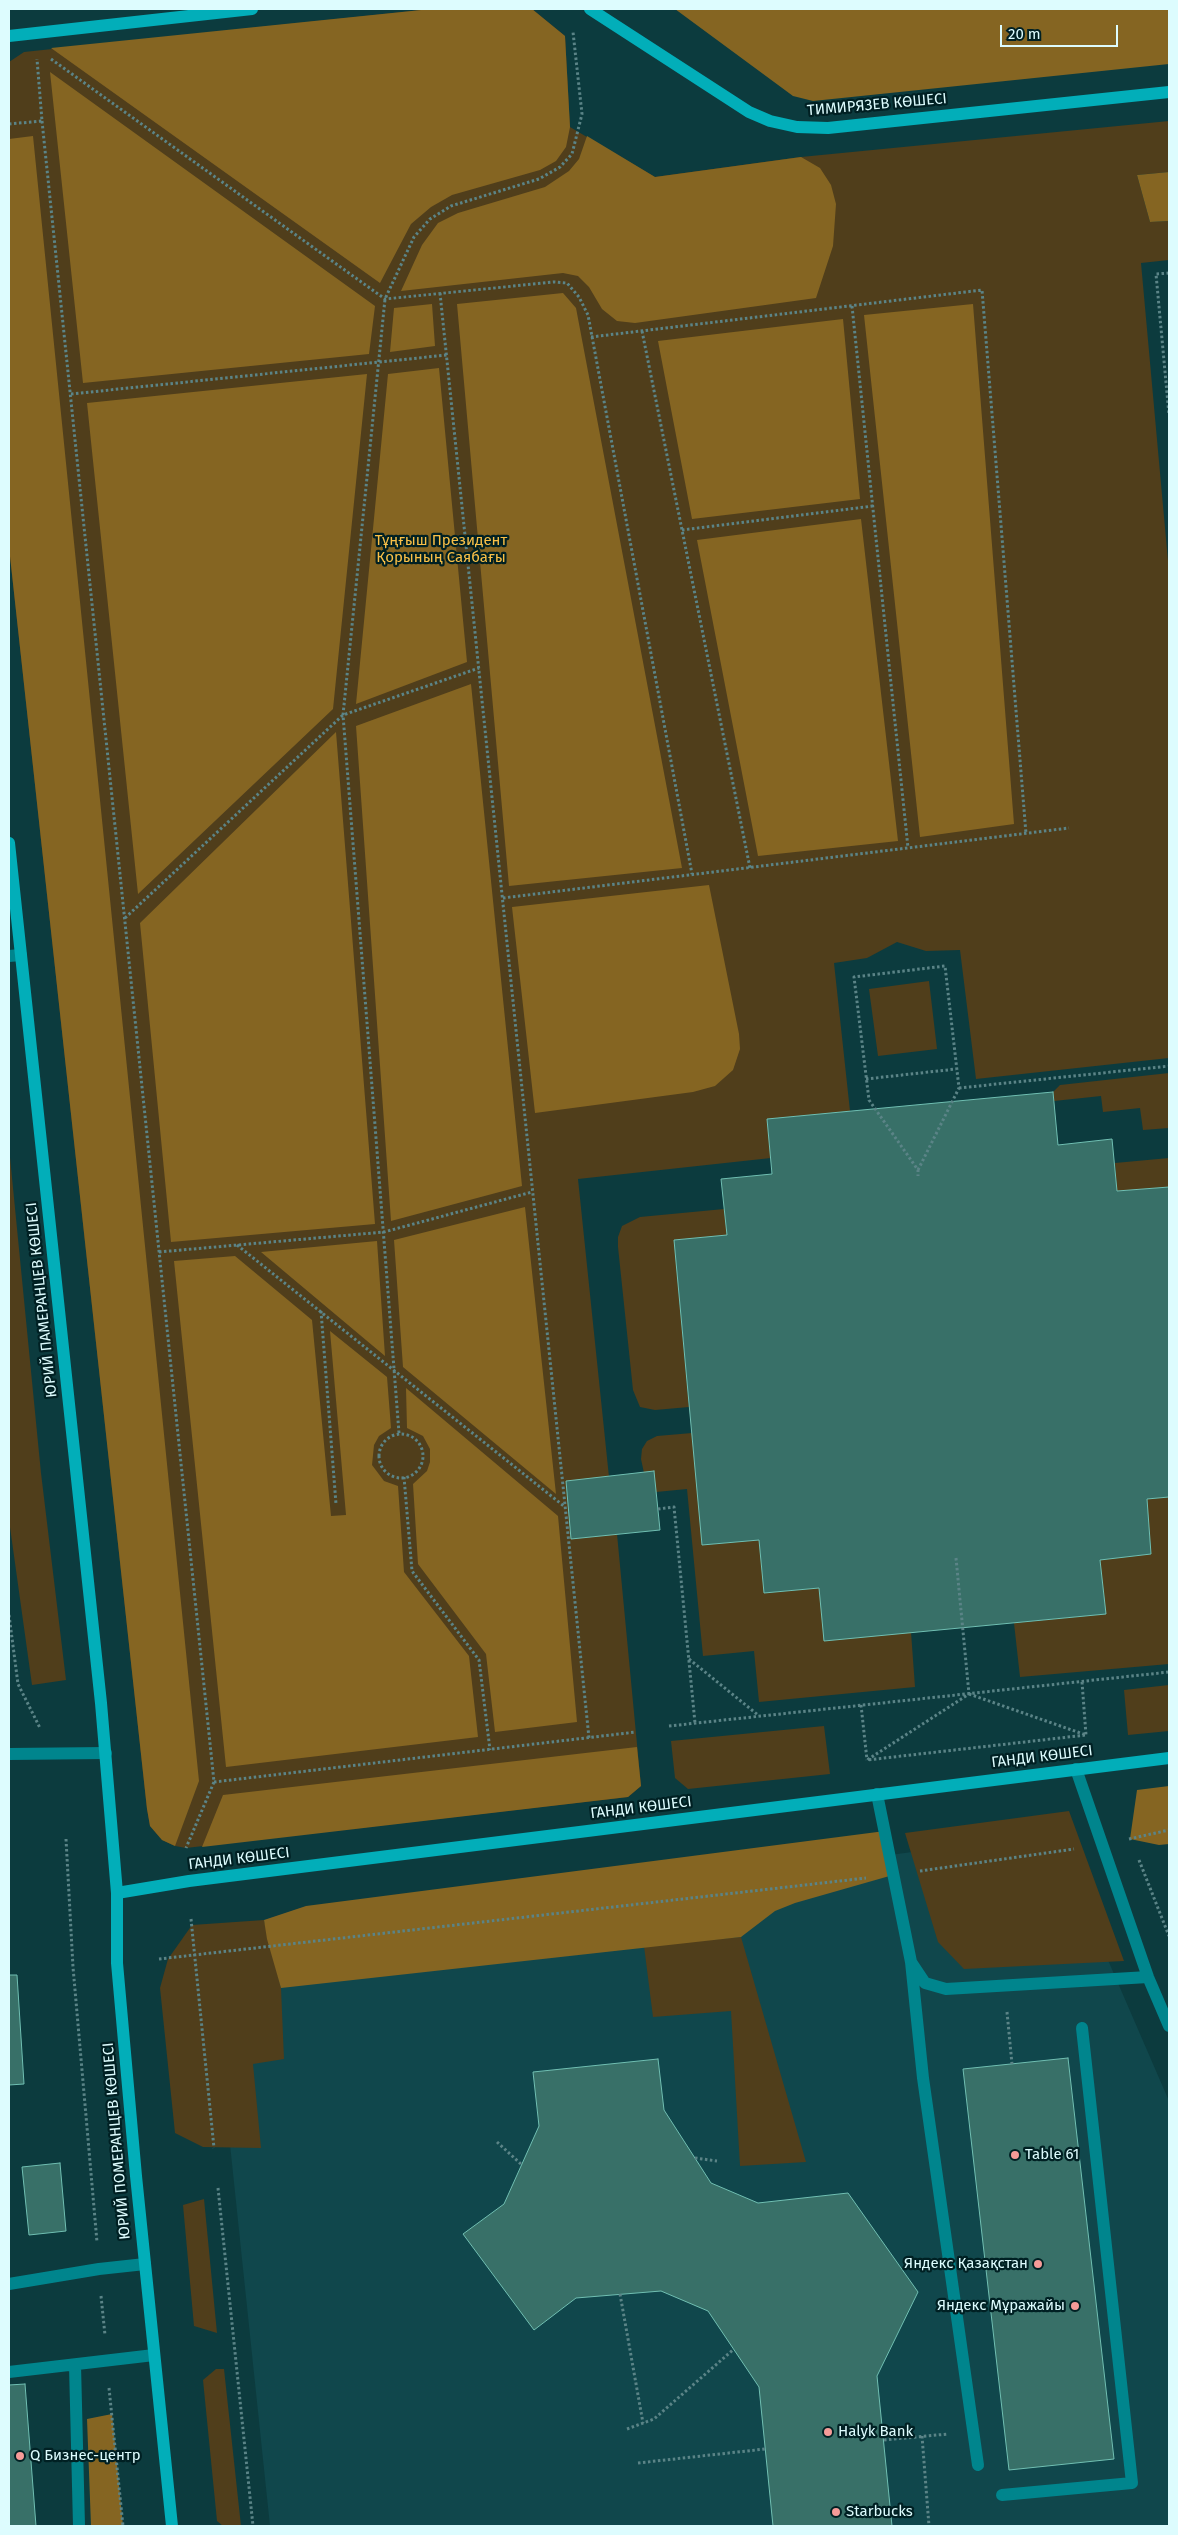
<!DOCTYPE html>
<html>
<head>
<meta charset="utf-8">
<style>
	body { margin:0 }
	#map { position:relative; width:1178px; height:2535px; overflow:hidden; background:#0c3b3e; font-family:"Fira Sans",sans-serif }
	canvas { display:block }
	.frame { position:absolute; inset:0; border:10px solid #ddfcfe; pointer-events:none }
	.scale { position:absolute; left:1000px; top:25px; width:118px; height:22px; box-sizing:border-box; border:2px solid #ddfcfe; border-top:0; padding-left:6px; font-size:15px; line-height:18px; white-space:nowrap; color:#ddfcfe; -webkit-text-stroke:4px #002023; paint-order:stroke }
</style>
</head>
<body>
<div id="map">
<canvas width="1178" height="2535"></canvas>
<div class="frame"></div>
<div class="scale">20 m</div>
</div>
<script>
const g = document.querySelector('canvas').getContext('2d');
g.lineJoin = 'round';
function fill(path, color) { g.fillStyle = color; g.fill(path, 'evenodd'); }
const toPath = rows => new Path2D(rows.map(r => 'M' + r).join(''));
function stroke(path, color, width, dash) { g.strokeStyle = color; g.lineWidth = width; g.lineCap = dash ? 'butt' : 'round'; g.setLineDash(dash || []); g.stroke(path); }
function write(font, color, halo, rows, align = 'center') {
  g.font = font + ' "Fira Sans",sans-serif'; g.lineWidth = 4.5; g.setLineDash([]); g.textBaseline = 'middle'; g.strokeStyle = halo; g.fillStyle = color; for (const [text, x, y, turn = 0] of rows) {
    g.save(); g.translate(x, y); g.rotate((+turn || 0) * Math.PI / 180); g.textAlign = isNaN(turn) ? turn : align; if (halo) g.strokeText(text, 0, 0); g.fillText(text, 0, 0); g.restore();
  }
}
const built = toPath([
	[1053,1833,1169,2101,1169,2526,270,2526,209,1944,267,1939]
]);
const green = toPath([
	[431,9,532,9,565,36,570,127,655,177,801,157,1169,121,1169,172,1137,175,1150,222,1169,221,1169,260,1141,263,1169,572,1169,1058,976,1079,960,950,926,951,897,942,867,958,834,963,850,1111,767,1119,771,1158,578,1179,609,1477,566,1482,571,1539,617,1534,641,1786,628,1797,186,1848,175,1846,162,1840,150,1826,147,1809,9,547,9,62,24,52],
	[929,981,937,1049,878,1056,869,989],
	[1169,1073,1169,1128,1143,1130,1140,1108,1103,1112,1101,1096,1054,1101,1053,1092,1060,1085],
	[9,1147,41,1473,66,1680,32,1685,9,1520],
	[1169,1158,1169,1187,1117,1191,1115,1163],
	[724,1209,727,1235,674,1240,689,1407,655,1410,640,1407,633,1390,618,1247,618,1237,622,1226,640,1217],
	[692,1433,702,1545,759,1540,764,1593,819,1588,911,1632,915,1687,759,1702,754,1651,703,1656,687,1489,656,1492,644,1473,641,1459,642,1449,647,1441,657,1436],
	[1169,1497,1169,1664,1020,1677,1014,1623,1105,1614,1100,1560,1151,1554,1147,1499],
	[1169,1685,1169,1731,1128,1735,1124,1690],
	[824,1726,830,1774,688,1789,675,1778,671,1741],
	[1069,1811,1124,1961,964,1969,938,1942,905,1833],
	[264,1920,281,1988,284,2059,253,2064,261,2148,203,2147,175,2133,160,1988,168,1959,192,1925],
	[741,1937,806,2162,740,2166,731,2011,653,2017,644,1946],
	[204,2199,217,2333,194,2326,183,2205],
	[216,2369,224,2369,241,2526,223,2526,217,2521,203,2380]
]);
const forest = toPath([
	[431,9,532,9,565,36,570,127,566,147,556,161,540,170,452,195,431,207,411,224,380,283,51,48],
	[675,9,1169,9,1169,64,813,101,793,96],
	[50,72,375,306,369,354,83,383],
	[33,136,199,1781,175,1846,162,1840,150,1826,147,1809,9,547,9,139],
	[587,136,655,177,801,157,820,168,831,185,836,204,833,246,816,298,635,323,617,321,602,309,589,287,578,276,563,273,401,291,422,245,438,223,458,213,545,187,569,171,579,159],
	[1169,172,1169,221,1150,222,1137,175],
	[563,293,576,308,682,868,509,886,457,304],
	[432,304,435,346,390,352,394,308],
	[973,304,1014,824,920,837,864,315],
	[843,319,860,499,692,519,658,341],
	[439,368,467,662,356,704,388,374],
	[367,374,333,709,138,894,87,403],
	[861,519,898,841,758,856,697,540],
	[471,684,522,1186,391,1221,356,726],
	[336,732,375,1224,171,1242,140,923],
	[709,885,739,1034,740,1049,733,1070,715,1086,693,1092,535,1113,512,907],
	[525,1207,556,1494,403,1367,394,1240],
	[377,1241,385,1356,261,1252],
	[235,1256,312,1320,331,1516,346,1515,330,1331,387,1377,391,1428,379,1436,374,1445,372,1465,384,1481,398,1486,404,1572,469,1656,478,1737,226,1767,174,1261],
	[406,1388,558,1516,577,1722,495,1732,486,1654,418,1564,413,1484,427,1471,430,1462,430,1449,423,1436,407,1428],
	[637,1747,641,1786,628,1797,202,1847,223,1795],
	[1169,1786,1169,1844,1159,1845,1130,1839,1137,1790],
	[885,1831,893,1875,795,1903,775,1911,741,1937,281,1988,267,1939,264,1920,306,1906],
	[112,2414,123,2526,91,2526,87,2419]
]);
const building = toPath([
	[1053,1092,1058,1145,1112,1139,1117,1191,1169,1187,1169,1497,1147,1499,1151,1554,1100,1560,1106,1614,824,1641,819,1588,764,1593,759,1540,702,1545,674,1240,727,1235,721,1179,772,1174,767,1119,1053,1092],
	[654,1471,660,1530,571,1539,566,1481,654,1471],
	[9,1975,17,1975,24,2084,9,2085,9,1975],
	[1068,2058,1114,2459,1009,2470,963,2069,1068,2058],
	[658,2059,664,2110,711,2183,758,2203,848,2193,918,2292,877,2376,892,2526,773,2526,759,2387,708,2311,661,2291,576,2298,534,2330,463,2234,504,2204,539,2126,533,2072,658,2059],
	[60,2163,66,2231,29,2235,22,2167,60,2163],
	[25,2384,36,2526,9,2526,9,2385,25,2384]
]);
const path = toPath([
	[51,59,385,299,554,282,567,283,579,297,588,315,692,874],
	[42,121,214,1782,186,1848],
	[9,124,42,121,37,59],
	[1169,273,1156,274,1169,415],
	[440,293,589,1738],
	[852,306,908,848],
	[642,331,750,868],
	[591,337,982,290,1026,834],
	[71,394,447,355],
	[682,530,873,506],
	[503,898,1069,828],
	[125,918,343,715,479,668],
	[866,1079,956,1069],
	[959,1088,1169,1066],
	[918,1170,959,1088,945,966,854,977,869,1100,918,1170,918,1176],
	[237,1245,565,1507],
	[159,1252,384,1232,532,1192],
	[321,1311,336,1504],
	[399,1433,343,715,385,299,414,237,430,219,451,206,539,179,560,167,572,154,582,114,573,32],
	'379 1456a22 22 0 1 1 44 0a22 22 0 1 1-44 0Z',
	[404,1477,412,1571,479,1660,490,1750],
	[658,1509,674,1507,695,1723],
	[956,1558,969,1694,867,1760,1086,1735,969,1694],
	[9,1615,18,1684,40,1728],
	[689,1659,758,1715],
	[1082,1682,1086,1735],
	[861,1705,867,1760],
	[669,1726,1169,1672],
	[214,1782,636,1732],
	[66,1839,73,1967,97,2242],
	[1129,1839,1169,1830],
	[1139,1860,1169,1936],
	[920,1871,1074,1849],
	[191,1919,214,2148],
	[159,1959,866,1878],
	[1007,2012,1012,2064],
	[497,2142,522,2165],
	[695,2158,717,2161],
	[218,2188,253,2526],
	[620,2294,643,2423],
	[101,2296,105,2335],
	[109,2388,123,2526],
	[627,2429,654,2419,734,2349],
	[922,2436,929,2526],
	[884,2440,948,2434],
	[638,2463,765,2449]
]);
const lane = toPath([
	[9,956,21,955],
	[9,1754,106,1753],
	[1076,1769,1148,1977,1169,2026],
	[877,1794,911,1962,925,1983,946,1989,1148,1977],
	[911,1962,923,2078,978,2465],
	[9,2284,99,2269,145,2264],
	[75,2365,79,2526],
	[9,2372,154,2355],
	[1002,2495,1132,2483,1082,2028]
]);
const secondary = toPath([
	[590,9,749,112,770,121,797,127,828,128,1169,92],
	[9,36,252,9],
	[9,843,101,1703,117,1893,117,1963,136,2176,172,2526],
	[117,1893,189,1881,1169,1758]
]);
const markers = [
	[1015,2155,5,"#f59b98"],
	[1038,2264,5,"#f59b98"],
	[1075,2306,5,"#f59b98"],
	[828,2432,5,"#f59b98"],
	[20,2456,5,"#f59b98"],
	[836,2512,5,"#f59b98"]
];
const streetNames = [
	["ТИМИРЯЗЕВ КӨШЕСІ",877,105,-5],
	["ЮРИЙ ПАМЕРАНЦЕВ КӨШЕСІ",42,1300,-96],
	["ГАНДИ КӨШЕСІ",1042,1757,-7],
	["ГАНДИ КӨШЕСІ",641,1808,-7],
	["ГАНДИ КӨШЕСІ",239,1859,-7],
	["ЮРИЙ ПОМЕРАНЦЕВ КӨШЕСІ",117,2141,-95]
];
const parkNames = [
	["Тұңғыш Президент",441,541],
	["Қорының Саябағы",441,558]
];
const poiNames = [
	["Table 61",1025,2155],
	["Яндекс Қазақстан",1028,2264,"right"],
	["Яндекс Мұражайы",1065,2306,"right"],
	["Halyk Bank",838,2432],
	["Q Бизнес-центр",30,2456],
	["Starbucks",846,2512]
];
fill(built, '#10474c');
fill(green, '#503e1b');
fill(forest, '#856522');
fill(building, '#387068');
stroke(building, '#70bfb2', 1);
stroke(path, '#5b8487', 3, [2.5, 2.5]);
stroke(lane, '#00858d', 12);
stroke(secondary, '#02aeb9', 12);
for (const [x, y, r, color] of markers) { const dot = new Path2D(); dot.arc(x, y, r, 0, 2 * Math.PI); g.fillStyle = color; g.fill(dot); stroke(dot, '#002023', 2); }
write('15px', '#ddfcfe', '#002023', streetNames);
write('15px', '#f9c048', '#002023', parkNames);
write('15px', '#ddfcfe', '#002023', poiNames, 'left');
</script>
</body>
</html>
